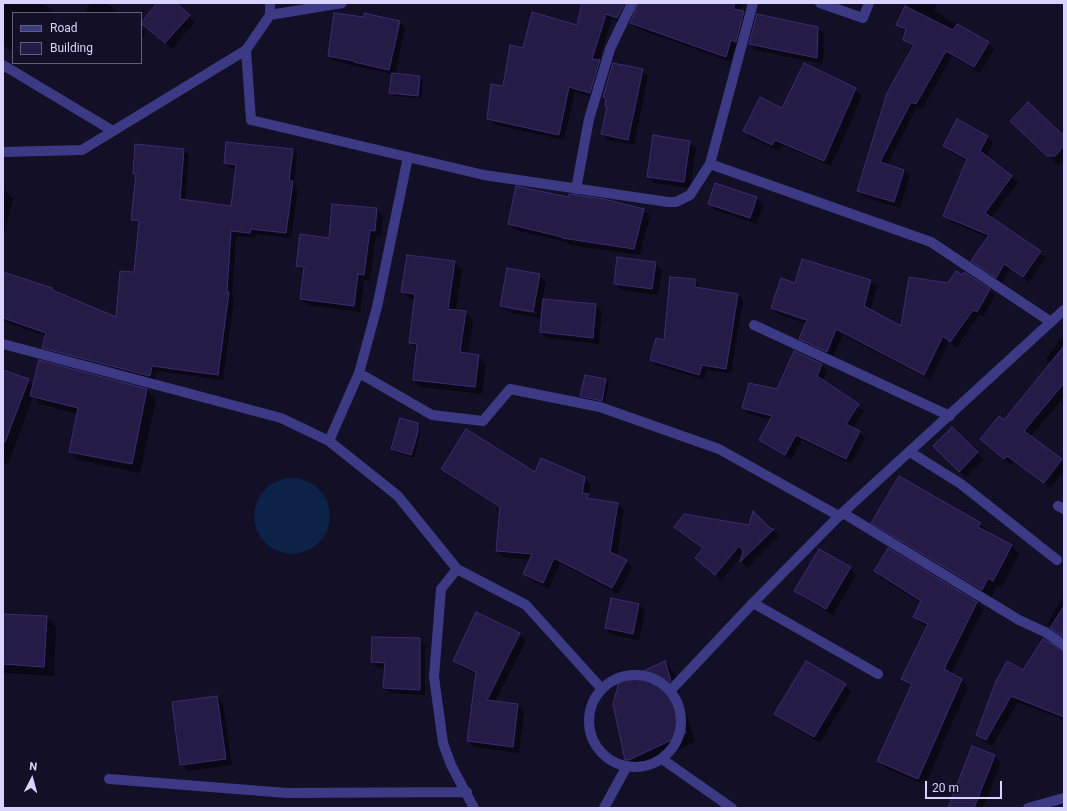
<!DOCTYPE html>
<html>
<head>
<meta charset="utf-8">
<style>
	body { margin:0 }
	#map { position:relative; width:1067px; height:811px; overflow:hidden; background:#130f26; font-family:Roboto,sans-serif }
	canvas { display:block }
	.frame { position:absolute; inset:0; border:4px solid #d9d4ff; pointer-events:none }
	.legend { position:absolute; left:12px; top:12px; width:130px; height:52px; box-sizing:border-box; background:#130f26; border:1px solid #625e7d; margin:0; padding:5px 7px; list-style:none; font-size:12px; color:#d9d4ff }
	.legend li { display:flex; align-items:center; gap:8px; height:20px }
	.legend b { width:20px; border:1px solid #625e7d }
	.north { position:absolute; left:12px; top:759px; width:40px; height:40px; -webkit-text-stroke:3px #130f26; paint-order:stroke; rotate:6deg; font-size:11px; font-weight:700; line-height:16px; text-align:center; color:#d9d4ff }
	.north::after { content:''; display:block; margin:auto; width:14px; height:18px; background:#d9d4ff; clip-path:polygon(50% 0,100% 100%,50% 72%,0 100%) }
	.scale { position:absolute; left:925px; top:781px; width:77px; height:18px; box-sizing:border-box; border:2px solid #d9d4ff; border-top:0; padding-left:5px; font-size:12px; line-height:14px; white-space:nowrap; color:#d9d4ff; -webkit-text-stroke:3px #130f26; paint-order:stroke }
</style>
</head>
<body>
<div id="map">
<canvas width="1067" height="811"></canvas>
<div class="frame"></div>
<ul class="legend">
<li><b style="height:5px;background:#3d3a85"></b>Road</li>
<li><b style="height:11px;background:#241b47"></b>Building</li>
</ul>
<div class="north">N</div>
<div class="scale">20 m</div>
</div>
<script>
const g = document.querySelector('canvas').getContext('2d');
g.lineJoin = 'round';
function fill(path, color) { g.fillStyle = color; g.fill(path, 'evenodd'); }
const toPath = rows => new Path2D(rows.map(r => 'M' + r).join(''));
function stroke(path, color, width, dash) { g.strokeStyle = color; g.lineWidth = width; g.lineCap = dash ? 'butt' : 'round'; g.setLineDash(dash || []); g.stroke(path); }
const water = toPath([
	'254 516a38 38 0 1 1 76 0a38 38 0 1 1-76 0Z'
]);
const shadow = toPath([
	[3,3,42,3,55,13,13,13,13,51,3,46],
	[91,3,106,3,120,13,84,13],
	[158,3,174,3,195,22,172,49,141,22],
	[585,3,636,3,623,23,612,19,599,61,605,67,595,98,575,92,564,140,493,124,488,118,524,49,578,26],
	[639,3,743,3,739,11,744,12,749,18,741,47,736,45,731,62,636,28,631,23],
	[908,3,937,3,934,11,988,43,994,49,980,73,952,56,922,109,917,107,887,165,904,170,910,176,900,208,864,197,858,191,914,47,904,40,906,32,897,25],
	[365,15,400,22,405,28,395,75,420,77,423,80,421,98,394,96,390,92,392,74,334,61,329,56,365,18],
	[141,28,146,33,141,40],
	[817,28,824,34,823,64,756,50,750,44],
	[642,70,648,76,634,145,608,140,602,134,608,108,607,100,604,96],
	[855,89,862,96,831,166,782,145,779,151,751,138,744,131,782,109],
	[1018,128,1064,138,1064,159,1058,165],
	[988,137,993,142,986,157,1018,182,991,218,1046,258,1029,282,1010,269,1002,283,979,267,973,261,989,238,951,222,945,216,967,161,950,152,944,146],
	[690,142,696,148,690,188,654,183,648,176],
	[184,150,189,155,185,200,232,207,237,169,230,168,225,163,292,150,297,155,294,184,298,188,291,238,256,234,255,238,236,236,232,296,234,299,223,380,157,371,155,381,48,353,43,347,46,336,6,322,3,319,3,273,52,289,55,292,117,318,135,274,140,225,132,220,137,177,134,174],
	[716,184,757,198,763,205,757,224,715,210,709,203],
	[3,188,13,199,3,238],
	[569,199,643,210,650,216,640,255,569,245,567,242,515,230,509,224],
	[376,209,383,216,381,237,376,236,370,281,364,280,360,312,308,305,301,299,305,272,297,266,330,239],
	[455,262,462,270,456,311,465,312,473,320,468,354,479,356,486,364,482,394,421,387,414,380,417,350,410,342,416,300,410,299,403,292],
	[655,263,662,270,658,295,621,290,615,283],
	[539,275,546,282,542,300,596,305,602,312,599,344,547,338,541,332,544,301,542,301,539,318,508,312,501,306],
	[507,306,538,312,537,314,507,309],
	[671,278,695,280,700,285,700,289,738,295,743,300,731,373,707,370,704,380,656,365,651,360,665,341],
	[871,280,877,287,870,310,902,328,989,290,995,296,983,317,979,315,957,347,949,342,930,380,843,335,833,357,806,345,800,339,807,324,778,314,772,308,796,284],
	[778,310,812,321,811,323,778,312],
	[1064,334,1064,397,1030,437,1064,462,1064,471,1051,488,1014,462,1011,465,981,439,1004,421,1051,364,1046,359],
	[40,361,147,390,156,399,140,473,79,460,70,451,78,414,40,404,33,397,8,464,3,463,3,371,28,380,34,386],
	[821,365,827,370,822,381,864,411,853,428,865,437,851,464,802,440,791,459,766,445,760,439,772,420,749,414,744,408],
	[606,380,609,383,604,403,584,399,581,396],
	[417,424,420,427,420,435,414,458,395,452,392,449],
	[952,428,984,459,966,477,934,446],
	[542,459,585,478,591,485,589,496,593,500,617,504,624,510,617,556,626,561,632,567,618,594,560,563,549,589,530,580,524,574,531,560,503,557,497,551,500,508,448,475,442,469,535,474],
	[584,480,586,480,582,498,580,497],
	[899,477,980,524,989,532,988,533,1011,545,1019,554,1001,588,997,586,991,598,881,531,873,523],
	[750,526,773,530,779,536,747,568,742,562,744,553,721,580,696,558,704,549,681,532],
	[850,568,856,575,833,615,802,597,795,591],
	[875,571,976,603,983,609,951,674,962,680,968,687,925,785,884,767,878,760,912,687,903,679,928,627,921,623,914,617,921,603,881,578],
	[1064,595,1064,635,1047,624],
	[612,599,639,604,645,611,639,640,612,635,606,628],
	[3,615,46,617,56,627,54,676,3,673],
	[519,634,526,641,495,702,518,705,524,712,519,753,474,747,468,741,477,675,461,667,454,661],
	[420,639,425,645,425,695,390,693,384,688,385,668,377,667,372,662],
	[1064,657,1064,720,1018,702,992,746,983,741,977,735,1023,671],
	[664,662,674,672,680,691,675,697,684,706,695,742,636,769,626,759],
	[845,685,851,691,820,743,782,720,775,714],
	[217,697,223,704,232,765,188,771,181,764],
	[994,756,1001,762,983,808,949,808]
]);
const building = toPath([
	[157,3,176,3,190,15,165,43,141,23,157,3],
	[582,3,625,3,617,18,606,14,592,59,600,60,590,93,569,87,559,135,487,119,491,84,503,86,510,45,523,48,532,12,577,25,582,3],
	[638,3,735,3,733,9,744,11,736,42,731,40,726,57,630,23,638,3],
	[905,6,953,30,957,24,989,42,974,67,946,51,916,104,911,102,880,162,904,170,894,202,857,191,887,93,914,45,903,40,906,29,896,25,905,6],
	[334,13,364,17,364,13,400,21,389,70,354,62,354,61,328,56,334,13],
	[757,14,818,27,817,58,749,44,757,14],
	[613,63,643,69,628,140,601,134,607,107,605,106,606,98,603,97,613,63],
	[804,63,856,88,824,161,775,140,772,145,743,131,760,97,782,108,804,63],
	[392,73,420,76,418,96,389,93,392,73],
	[1028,102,1064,136,1064,146,1055,156,1047,156,1010,121,1028,102],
	[957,119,988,136,980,151,1012,176,985,213,1041,251,1023,277,1004,264,996,278,971,261,989,235,943,216,967,159,943,146,957,119],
	[653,135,690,141,684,182,647,177,653,135],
	[226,142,293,149,289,181,293,181,286,233,251,229,250,233,231,231,227,292,229,292,218,375,152,366,150,376,42,348,46,333,3,318,3,272,52,288,52,290,116,317,120,271,134,272,139,221,131,220,136,174,133,174,135,144,184,149,180,199,231,206,236,165,224,163,226,142],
	[715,183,757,197,750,218,708,204,715,183],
	[516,186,568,197,569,194,604,199,644,209,634,249,562,238,562,237,508,224,516,186],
	[332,204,377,208,375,231,370,230,364,275,358,274,354,306,300,299,304,267,296,266,300,234,329,238,332,204],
	[407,255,455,261,448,309,466,311,460,352,479,355,475,387,413,380,417,344,409,343,415,294,401,292,407,255],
	[617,257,656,262,652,289,614,284,617,257],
	[802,259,871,280,864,306,901,326,909,277,948,283,956,271,962,275,964,272,990,289,977,312,973,310,950,342,943,336,924,375,836,329,827,352,799,339,807,320,771,308,781,278,795,283,802,259],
	[507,268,540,274,533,312,500,306,507,268],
	[670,277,695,279,695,287,738,294,726,369,702,365,699,375,650,360,656,338,664,340,670,277],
	[543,299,596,304,593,338,540,332,543,299],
	[1064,346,1064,383,1024,431,1062,459,1044,483,1007,456,1004,459,980,439,999,416,1004,420,1064,346],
	[794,351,822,364,817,376,859,404,846,424,860,431,846,459,796,435,785,455,759,440,772,416,742,408,749,383,777,389,794,351],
	[39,360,147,389,132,464,69,452,78,408,30,396,39,360],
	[3,370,29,379,5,442,3,442,3,370],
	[585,375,606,379,602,401,580,396,585,375],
	[400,418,418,423,418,432,411,455,391,449,400,418],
	[952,427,978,452,959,472,933,446,952,427],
	[466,429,535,472,541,458,585,477,582,493,589,494,587,498,618,503,610,552,627,560,612,588,554,558,543,583,523,574,532,554,496,551,500,507,441,469,466,429],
	[899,476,981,523,978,527,1012,545,993,581,988,578,982,590,871,523,899,476],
	[753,511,771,529,774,529,740,562,743,551,739,546,715,575,695,558,703,548,674,527,684,514,749,525,753,511],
	[888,548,977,602,944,669,962,679,918,779,877,761,912,684,901,679,928,624,913,617,921,601,874,571,888,548],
	[819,549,851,567,826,609,794,591,819,549],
	[611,598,639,604,633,634,605,628,611,598],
	[1064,606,1064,637,1050,628,1064,606],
	[476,612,520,633,487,700,518,704,513,747,467,741,476,672,453,661,476,612],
	[3,614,47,616,44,667,3,664,3,614],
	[372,637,420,638,420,690,383,688,385,663,371,662,372,637],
	[1043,639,1064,651,1064,717,1011,696,986,740,976,735,996,681,1007,661,1023,670,1043,639],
	[665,661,671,681,665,688,665,692,669,696,675,695,686,733,629,760,625,760,613,704,619,682,665,661],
	[806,661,846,684,814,737,774,714,806,661],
	[217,696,226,759,180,765,172,702,217,696],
	[972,746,995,755,974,808,948,808,972,746]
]);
const minor = toPath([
	[753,3,710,164,931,242,1051,322],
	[820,3,863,18,869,3],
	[270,15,342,3],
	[246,50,251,120,484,175,668,202,676,202,690,195,710,164],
	[3,65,113,131],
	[3,152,82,150,246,50,270,15,270,3],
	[576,189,589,119,610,49,632,3],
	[754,325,950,416],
	[3,344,281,418,329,441,398,496,457,569,526,605,601,688],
	[359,373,377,307,408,157],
	[329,441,359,373,432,415,483,421,510,389,600,407,719,449,839,516],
	[910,452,961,484,1057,560],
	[1058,506,1064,509],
	[843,513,1019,620,1045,632,1064,645],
	[457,569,441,589,434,677,443,743,451,765,474,808],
	[753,603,878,674],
	[109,779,287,793,467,792],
	[1028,808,1064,798]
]);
const tertiary = toPath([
	'589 721a46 46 0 1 1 92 0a46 46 0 1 1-92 0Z',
	[671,690,753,603,839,516,1064,310],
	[662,759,732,808],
	[604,808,627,766]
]);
fill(water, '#0c2248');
fill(shadow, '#0007');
fill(building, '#241b47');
stroke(building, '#3b2d73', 1);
stroke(minor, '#3d3a85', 10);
stroke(tertiary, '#3d3a85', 10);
</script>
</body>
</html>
